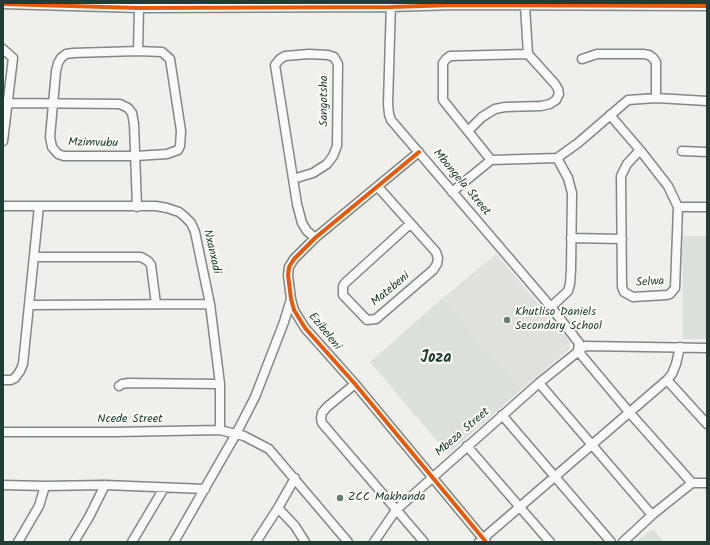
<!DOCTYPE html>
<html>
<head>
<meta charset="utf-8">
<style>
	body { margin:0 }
	#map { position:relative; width:710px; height:545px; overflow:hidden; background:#eff0ec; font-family:Kalam,sans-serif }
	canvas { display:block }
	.frame { position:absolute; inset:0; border:4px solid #1f3d34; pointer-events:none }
</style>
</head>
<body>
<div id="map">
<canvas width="710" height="545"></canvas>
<div class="frame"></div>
</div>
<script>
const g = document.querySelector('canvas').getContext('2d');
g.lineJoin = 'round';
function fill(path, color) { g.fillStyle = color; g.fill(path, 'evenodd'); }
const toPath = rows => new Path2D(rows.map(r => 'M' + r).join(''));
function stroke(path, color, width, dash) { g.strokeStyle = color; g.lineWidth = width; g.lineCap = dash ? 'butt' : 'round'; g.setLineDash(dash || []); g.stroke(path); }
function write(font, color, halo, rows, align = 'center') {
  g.font = font + ' Kalam,sans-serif'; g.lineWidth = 4; g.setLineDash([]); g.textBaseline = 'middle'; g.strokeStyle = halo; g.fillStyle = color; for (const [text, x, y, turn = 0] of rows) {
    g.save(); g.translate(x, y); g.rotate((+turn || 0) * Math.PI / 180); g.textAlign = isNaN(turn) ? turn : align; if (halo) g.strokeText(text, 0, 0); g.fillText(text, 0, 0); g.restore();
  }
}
const built = toPath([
	[496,254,570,341,569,349,522,389,443,298]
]);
const green = toPath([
	[682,236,707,236,707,339,683,339],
	[443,298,522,389,448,454,370,362],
	[653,529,664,542,636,542]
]);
const minor = toPath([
	[391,3,388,104,389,114,391,120,551,307,579,343,578,351],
	[3,4,139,8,391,7,454,5,707,6],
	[3,49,13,58,3,141],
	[138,51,162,52,170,59,181,131,180,146,178,150,167,154,136,156,64,156,58,154,52,147,50,137,56,71,58,63,61,58,66,54,73,53,138,51],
	[138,51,139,8],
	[582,59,597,54,643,54,649,55,653,58,656,62,656,98],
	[8,103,120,104,128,108,132,113,134,124,137,207],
	[610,115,640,150,668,186,678,207,675,288,670,294,667,295,633,297,624,292,622,287,621,176,627,164,640,150],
	[468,131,482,117,495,109,505,107,541,106,550,104,556,100,559,94,558,89,555,84,528,54,525,6],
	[682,151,707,152],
	[419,152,315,238,294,259,289,267,288,275,291,299,294,310,305,328,355,384,486,542],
	[491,160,443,100,443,63,446,59,450,56,528,54],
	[293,179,313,173,327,164,333,156,337,146,338,64,334,57,328,55,309,54,285,56,280,59,275,65,297,204,302,223,307,231,315,238],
	[378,187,436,252,438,258,437,264,433,270,376,319,367,320,343,295,343,286,345,283,410,224],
	[452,192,491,160,557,158,578,143,628,100,656,98,707,101],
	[3,206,156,206,167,208,179,212,184,216,191,223,195,232,210,304,220,384,220,430],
	[678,207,707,207],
	[571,238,622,239],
	[34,257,141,257,148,261,151,265,156,304],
	[29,305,210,304],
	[551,307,568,291,570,284,571,270,572,193,568,178,557,158],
	[578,351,629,412,692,483,707,483],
	[3,380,11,380,15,378,20,371,23,364,39,206],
	[667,380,707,424],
	[539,383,652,515],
	[355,384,327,407,322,413,321,418,322,423,424,542],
	[119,386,122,384,128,383,220,384],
	[502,415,611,542],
	[3,432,115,432,220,430,244,436,269,449,348,542],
	[467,446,550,542],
	[3,485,45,486,105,485,205,489],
	[278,508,295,526,305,542],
	[18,542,39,506,45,486],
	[74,542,89,517,105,485],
	[132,542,164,488],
	[174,542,236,434,255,397,284,322,291,299],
	[256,542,278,508,295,478],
	[374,542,396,510,539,383,585,346,707,348],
	[479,542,667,380,672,374,676,364,680,347],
	[623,542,652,515,692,483]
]);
const cycleway = toPath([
	[3,4,139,8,391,7,454,5,707,6],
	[419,152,315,238,294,259,289,267,288,275,291,299,294,310,305,328,355,384,486,542]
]);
const markers = [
	[507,320,4,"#687c74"],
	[340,498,4,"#687c74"]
];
const streetNames = [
	["Sangotsha",325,101,-90],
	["Mzimvubu",93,144,1],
	["Mbongela Street",461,183,50],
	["Nxanxadi",211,252,77],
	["Selwa",650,283,-4],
	["Matebeni",391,290,-40],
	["Ezibeleni",324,332,51],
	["Ncede Street",130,420],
	["Mbeza Street",463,433,-41]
];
const poiNames = [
	["Khutliso Daniels",515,313],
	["Secondary School",515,327],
	["ZCC Makhanda",348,498]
];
const districtNames = [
	["Joza",436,359]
];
fill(built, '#dee1dc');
fill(green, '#dce0db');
stroke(minor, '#828885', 11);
stroke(minor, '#f9f9f7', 8);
stroke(cycleway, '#e8590c', 4);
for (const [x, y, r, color] of markers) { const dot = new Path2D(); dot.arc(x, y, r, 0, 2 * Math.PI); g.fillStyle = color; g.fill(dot); stroke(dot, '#fdfcf7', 1.5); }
write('12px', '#1f3d34', '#fdfcf7', streetNames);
write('12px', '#1f3d34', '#fdfcf7', poiNames, 'left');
write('bold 16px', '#1f3d34', '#fdfcf7', districtNames);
</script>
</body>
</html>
